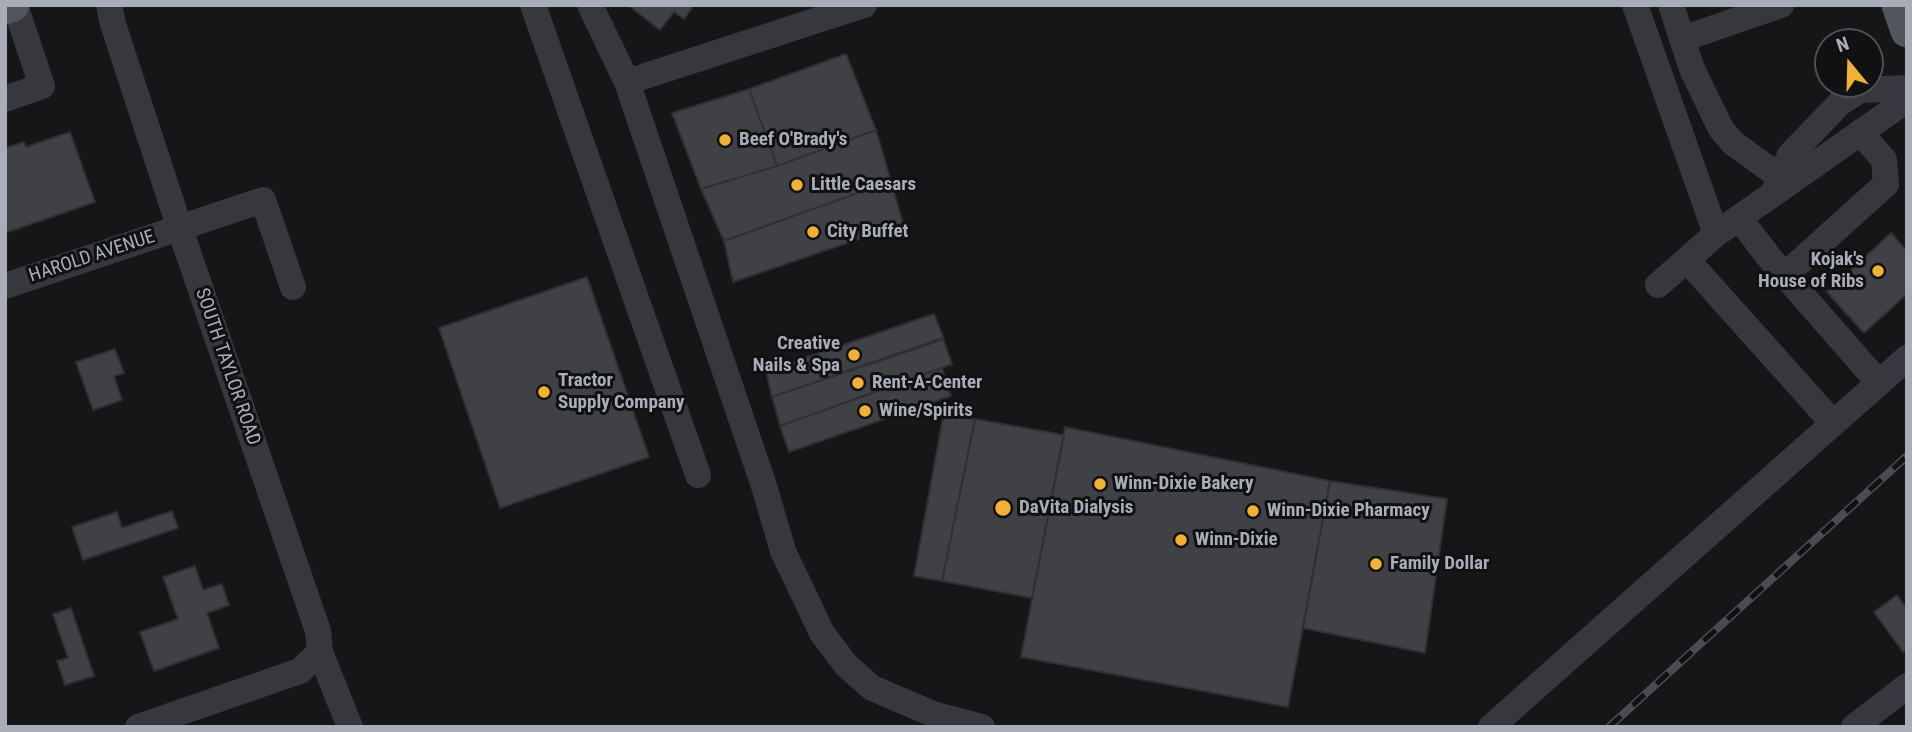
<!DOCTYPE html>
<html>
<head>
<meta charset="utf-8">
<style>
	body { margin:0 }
	#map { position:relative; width:1912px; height:732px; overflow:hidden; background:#161618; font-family:"Roboto Condensed",sans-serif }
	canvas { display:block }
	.frame { position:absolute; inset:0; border:7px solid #a8adb8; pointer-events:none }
	.north { position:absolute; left:1814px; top:28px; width:70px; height:70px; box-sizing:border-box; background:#111113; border:2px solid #4d4f55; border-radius:50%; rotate:341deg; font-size:19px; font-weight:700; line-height:28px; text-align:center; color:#a8adb8 }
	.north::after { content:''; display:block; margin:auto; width:24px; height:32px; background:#f2b134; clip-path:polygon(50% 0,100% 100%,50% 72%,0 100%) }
</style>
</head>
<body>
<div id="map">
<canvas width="1912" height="732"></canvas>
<div class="frame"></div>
<div class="north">N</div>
</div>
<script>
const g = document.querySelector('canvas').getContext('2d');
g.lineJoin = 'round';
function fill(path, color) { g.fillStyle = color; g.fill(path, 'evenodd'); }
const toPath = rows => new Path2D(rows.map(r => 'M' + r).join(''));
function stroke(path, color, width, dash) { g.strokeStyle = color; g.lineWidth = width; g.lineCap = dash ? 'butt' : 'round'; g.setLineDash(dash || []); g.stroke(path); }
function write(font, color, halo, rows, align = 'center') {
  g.font = font + ' "Roboto Condensed",sans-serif'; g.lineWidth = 6; g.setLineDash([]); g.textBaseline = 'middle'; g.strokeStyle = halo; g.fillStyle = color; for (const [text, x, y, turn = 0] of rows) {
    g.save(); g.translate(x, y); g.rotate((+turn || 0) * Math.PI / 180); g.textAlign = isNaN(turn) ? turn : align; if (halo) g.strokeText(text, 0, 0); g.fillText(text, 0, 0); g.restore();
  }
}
const building = toPath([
	[628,5,694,5,684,19,674,12,660,30,628,5],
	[846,54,876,130,777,166,749,89,846,54],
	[749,89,777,166,701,189,672,113,749,89],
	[876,130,891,181,724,241,701,189,777,166,876,130],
	[70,132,95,202,5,233,5,148,24,142,26,147,70,132],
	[891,181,903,224,733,282,724,241,891,181],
	[1891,233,1907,251,1907,294,1864,333,1827,292,1891,233],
	[587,277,649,457,500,508,439,328,587,277],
	[934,314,944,339,772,397,766,371,934,314],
	[943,338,952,364,780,426,772,397,943,338],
	[115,349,124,373,114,376,122,400,93,410,76,362,115,349],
	[942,368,951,396,789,452,780,426,942,368],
	[944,412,975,419,942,581,914,576,944,412],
	[975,419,1064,435,1032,598,942,581,975,419],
	[1065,427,1330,481,1288,707,1021,657,1065,427],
	[1330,481,1447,499,1425,653,1303,628,1330,481],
	[172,511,178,528,83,560,72,527,117,512,122,528,172,511],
	[195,566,203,590,222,584,229,605,207,613,219,648,154,671,140,632,178,619,163,577,195,566],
	[1897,595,1907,609,1907,649,1903,652,1874,612,1897,595],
	[71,608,94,676,65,685,57,661,68,658,53,614,71,608]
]);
const minor = toPath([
	[109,5,113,24,180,229,318,631,320,652,350,727],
	[533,5,698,475],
	[590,5,627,82,764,486,783,551,822,633,846,665,872,688,933,714,982,727],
	[1635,5,1716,234],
	[1671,5,1692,69,1721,129,1733,143,1780,177],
	[1682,39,1781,5],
	[627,82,864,5],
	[5,99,42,86,15,5],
	[1774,191,1790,155,1840,103,1860,90,1907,88],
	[1739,218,1768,256,1879,383],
	[1687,260,1833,423],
	[1785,275,1886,184,1884,160,1860,132],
	[1658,285,1716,234,1907,100],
	[5,286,263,200,293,287],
	[138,727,300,671,320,652],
	[1491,727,1907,358],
	[1854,727,1907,686]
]);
const major = toPath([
	[1898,5,1907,31],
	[5,8,13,5]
]);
const rail = toPath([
	[1609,727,1907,456]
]);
const markers = [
	[725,140,7,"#f2b134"],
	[797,185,7,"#f2b134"],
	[813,232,7,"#f2b134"],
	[1878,271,7,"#f2b134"],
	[854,355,7,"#f2b134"],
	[858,383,7,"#f2b134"],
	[544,392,7,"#f2b134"],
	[865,411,7,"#f2b134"],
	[1100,484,7,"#f2b134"],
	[1003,508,9,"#f2b134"],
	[1253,511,7,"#f2b134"],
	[1181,540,7,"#f2b134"],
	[1376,564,7,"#f2b134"]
];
const poiNames = [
	["Beef O'Brady's",739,140],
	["Little Caesars",811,185],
	["City Buffet",827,232],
	["Kojak's",1864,260,"right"],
	["House of Ribs",1864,282,"right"],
	["Creative",840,344,"right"],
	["Nails & Spa",840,366,"right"],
	["Tractor",558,381],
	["Supply Company",558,403],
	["Rent-A-Center",872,383],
	["Wine/Spirits",879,411],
	["Winn-Dixie Bakery",1114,484],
	["DaVita Dialysis",1019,508],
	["Winn-Dixie Pharmacy",1267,511],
	["Winn-Dixie",1195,540],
	["Family Dollar",1390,564]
];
const streetNames = [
	["HAROLD AVENUE",92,257,-18],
	["SOUTH TAYLOR ROAD",227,367,71]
];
fill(building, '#404145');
stroke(building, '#303034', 2);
stroke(minor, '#37383d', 26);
stroke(major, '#53555c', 33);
stroke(rail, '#4a4c52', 8);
stroke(rail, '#111113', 5, [16]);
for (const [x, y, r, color] of markers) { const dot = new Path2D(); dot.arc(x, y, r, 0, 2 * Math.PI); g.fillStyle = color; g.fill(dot); stroke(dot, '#111113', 2.5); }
write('bold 19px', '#a8adb8', '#111113', poiNames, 'left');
write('19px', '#a8adb8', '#111113', streetNames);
</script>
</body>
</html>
